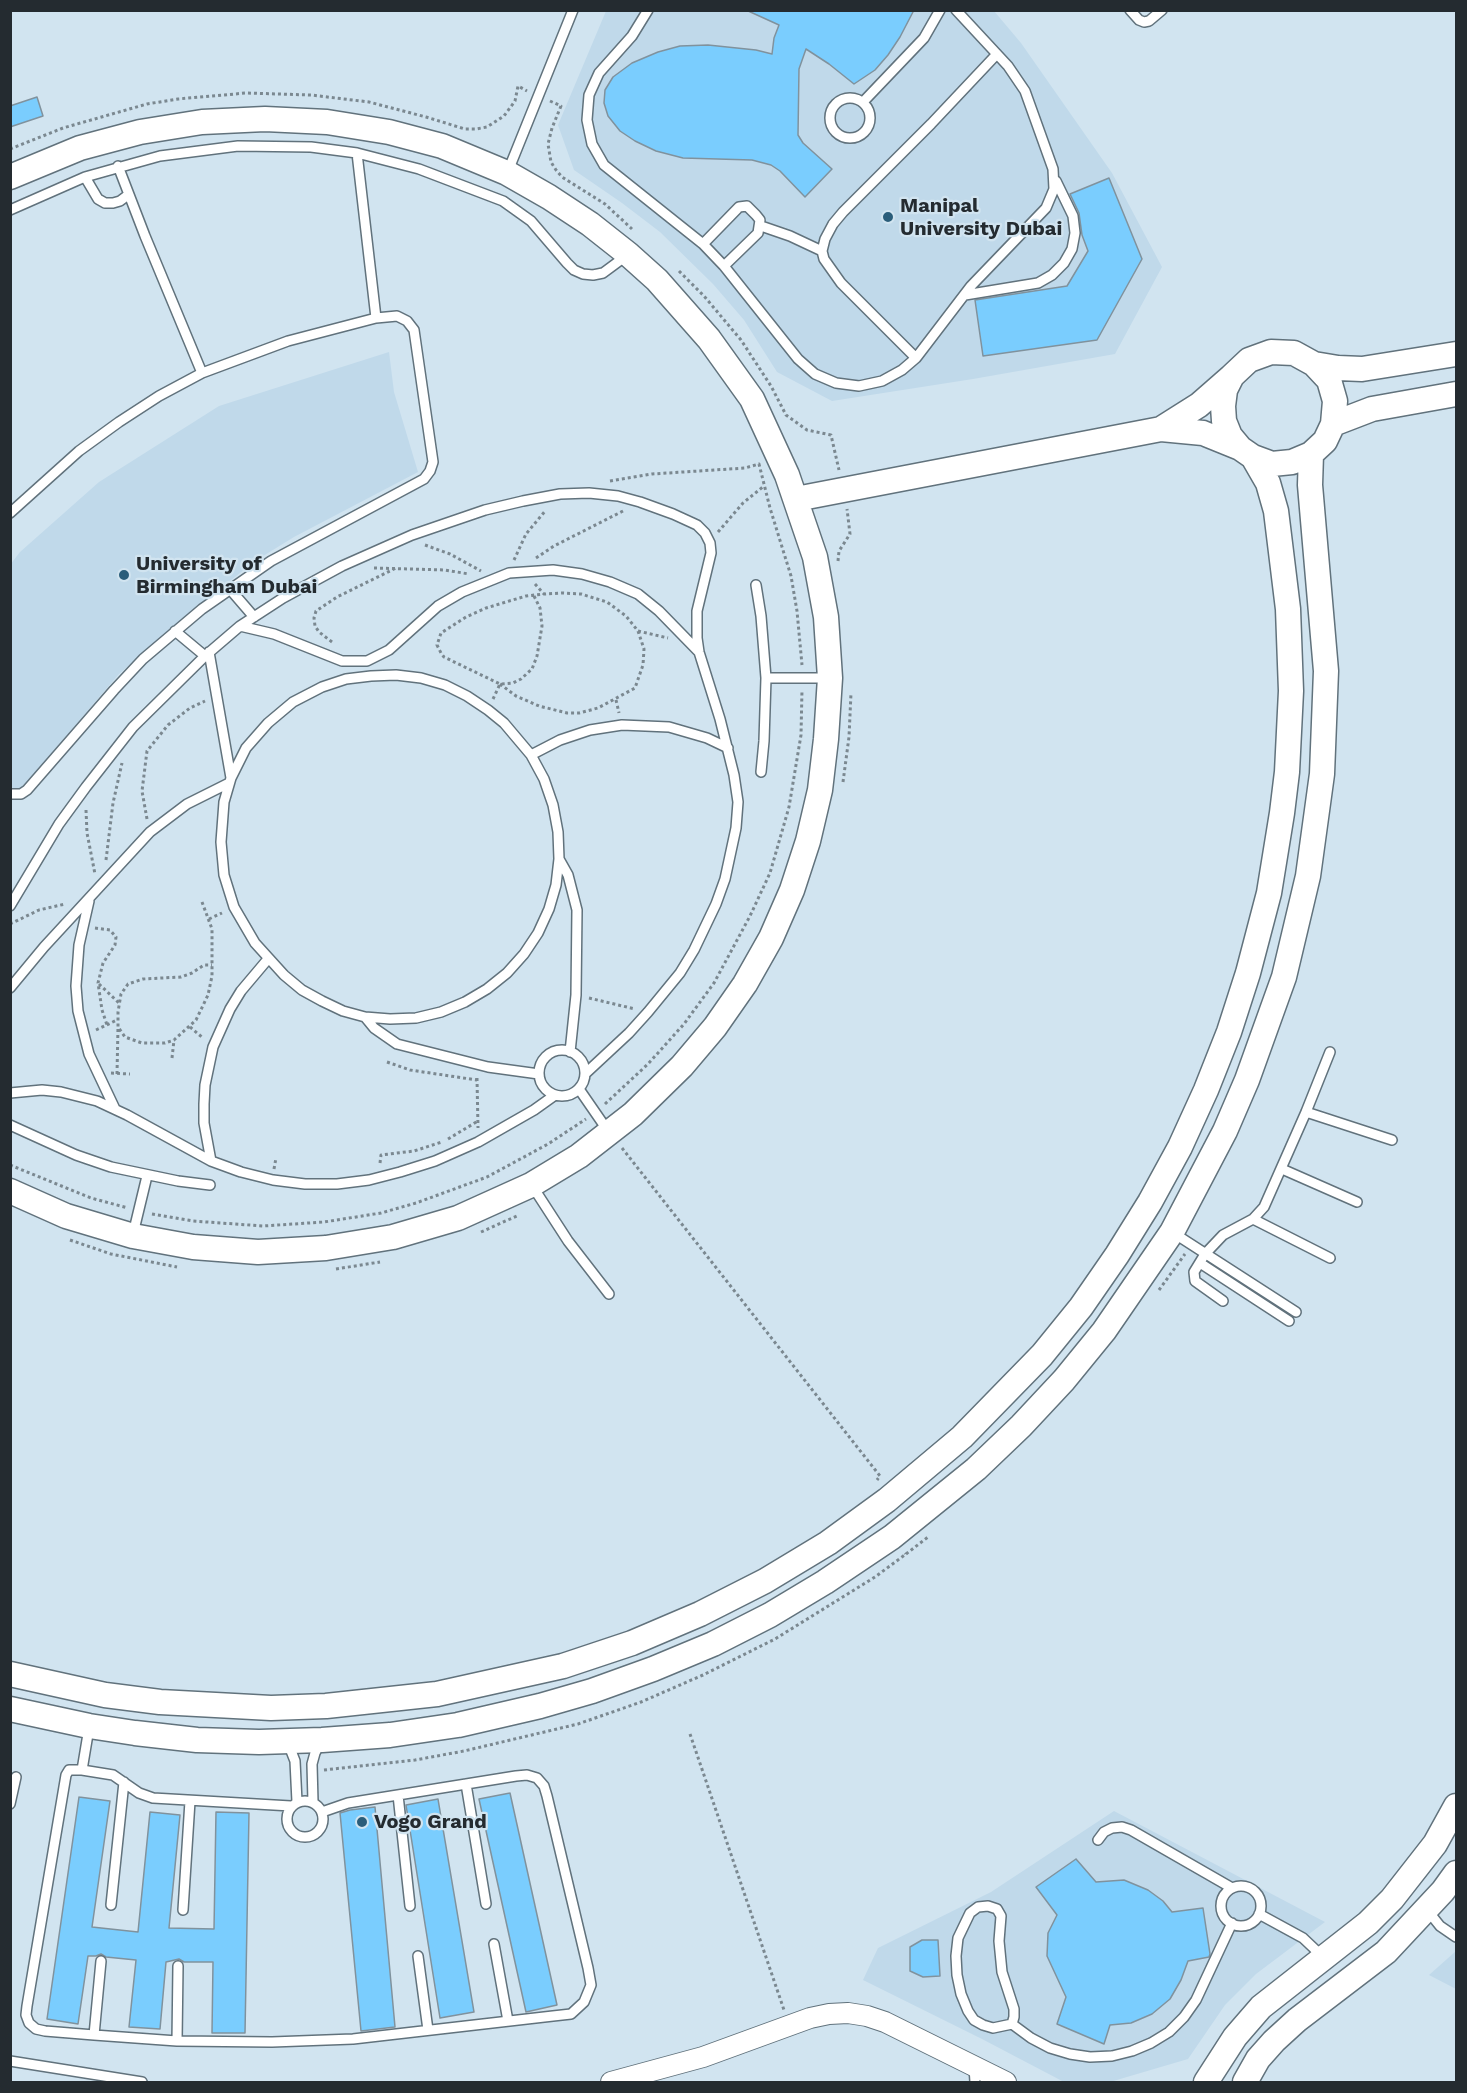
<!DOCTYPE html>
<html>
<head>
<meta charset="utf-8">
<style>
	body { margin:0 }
	#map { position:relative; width:1467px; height:2093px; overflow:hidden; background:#d1e4f0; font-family:"Work Sans",sans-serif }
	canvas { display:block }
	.frame { position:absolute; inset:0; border:12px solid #242b30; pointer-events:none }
</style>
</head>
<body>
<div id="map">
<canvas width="1467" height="2093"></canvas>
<div class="frame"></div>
</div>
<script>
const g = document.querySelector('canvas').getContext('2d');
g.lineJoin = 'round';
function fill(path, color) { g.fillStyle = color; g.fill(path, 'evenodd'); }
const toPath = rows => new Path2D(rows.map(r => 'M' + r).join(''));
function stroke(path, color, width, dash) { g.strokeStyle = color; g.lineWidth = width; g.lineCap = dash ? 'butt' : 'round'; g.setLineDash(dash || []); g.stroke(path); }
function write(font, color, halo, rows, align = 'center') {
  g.font = font + ' "Work Sans",sans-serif'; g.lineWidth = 4.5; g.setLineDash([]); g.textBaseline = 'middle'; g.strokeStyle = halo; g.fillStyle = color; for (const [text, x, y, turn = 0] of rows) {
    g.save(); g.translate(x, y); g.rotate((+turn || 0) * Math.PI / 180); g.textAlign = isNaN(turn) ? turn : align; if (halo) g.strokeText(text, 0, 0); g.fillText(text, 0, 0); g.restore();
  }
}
const built = toPath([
	[606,11,994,11,1021,43,1112,173,1162,267,1115,354,973,379,832,401,777,372,744,320,713,284,660,232,622,203,574,170,558,125],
	[389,352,394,392,418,472,294,537,255,561,225,585,176,624,119,674,19,791,11,787,10,565,20,552,99,482,219,406],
	[1114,1811,1325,1922,1256,1974,1225,2005,1188,2059,1110,2082,1064,2082,982,2039,863,1980,878,1948,991,1892],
	[1456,1951,1456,1989,1429,1975]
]);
const building = toPath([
	[746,10,914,10,900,37,888,55,875,70,854,84,829,64,806,49,799,69,798,135,803,143,832,169,805,197,780,171,771,165,752,160,683,158,656,151,635,141,620,131,608,116,604,103,605,90,613,77,632,63,658,52,680,46,708,45,756,50,772,54,774,38,779,25,746,10],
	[37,97,43,116,10,127,10,106,37,97],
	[1109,178,1142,259,1097,340,983,356,975,300,1067,286,1088,251,1082,235,1079,213,1070,194,1109,178],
	[510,1793,557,2005,526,2012,479,1799,510,1793],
	[79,1797,110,1801,92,1927,138,1932,150,1812,180,1815,169,1928,214,1929,216,1812,249,1813,245,2033,212,2033,213,1962,184,1962,179,1959,166,1962,160,2029,129,2027,136,1960,106,1957,101,1954,96,1956,88,1956,78,2024,47,2019,79,1797],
	[438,1799,474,2012,440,2018,406,1805,438,1799],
	[375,1807,395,2027,361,2031,340,1813,350,1810,375,1807],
	[1076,1859,1096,1882,1124,1880,1148,1890,1163,1901,1172,1912,1203,1908,1210,1954,1209,1957,1188,1961,1181,1980,1170,1999,1152,2014,1131,2023,1110,2025,1104,2044,1057,2024,1066,1997,1047,1956,1048,1933,1057,1915,1036,1887,1076,1859],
	[922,1940,938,1940,940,1976,923,1977,910,1971,910,1947,922,1940]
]);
const path = toPath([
	[550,101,561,106,552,128,548,144,551,162,556,170,562,177,605,204,632,229],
	[10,149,63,128,147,104,178,99,246,93,311,95,369,102,426,117,465,129,476,129,487,127,504,116,515,101,518,86,527,91],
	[679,271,704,296,741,340,771,386,786,415,807,430,831,435,839,470],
	[610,481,652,474,745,468,759,464,770,508,791,576,797,611,802,665],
	[718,532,743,503,764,486],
	[425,545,450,554,481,571],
	[536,558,554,546,623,511],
	[514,560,526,534,546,510],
	[838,561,839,551,850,534,847,509],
	[374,568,445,570,469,574],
	[535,584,544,594],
	[638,631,668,638],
	[332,642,319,632,315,626,314,618,316,611,337,597,396,568],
	[500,684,516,696,539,706,567,713,579,713,598,708,635,688,643,665,644,649,638,631,626,616,607,602,581,594,562,593,544,594,526,596,486,608,466,617,441,633,437,645,441,653,444,657,500,684,513,683,521,679,532,669,537,656,542,626,540,608,534,596],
	[493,699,500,684],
	[616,700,619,713],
	[843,782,849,737,851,693],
	[86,810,87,833,95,874],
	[147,819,142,791,147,751,168,725,190,708,205,701],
	[106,860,113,803,122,763],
	[202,902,212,929,212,976,208,995,196,1020,174,1040,165,1043,142,1043,125,1037,118,1027,118,1012,121,994,128,984,143,979,181,977,192,973,204,965,212,965],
	[209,919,222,913],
	[10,924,39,910,65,904],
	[95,928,110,930,116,937,115,945,103,963,98,983,102,1010,107,1025],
	[99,984,119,1003],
	[589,998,635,1009],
	[190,1027,203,1038],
	[96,1030,117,1020],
	[172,1058,174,1040],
	[387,1062,410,1070,477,1080],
	[111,1073,130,1074],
	[117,1074,118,1027],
	[477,1078,478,1128],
	[605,1104,648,1064,684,1024,714,983,750,916,770,873,789,807,801,735,802,690],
	[448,1139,478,1121],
	[622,1148,880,1476,877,1480],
	[380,1163,381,1155,414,1151,442,1142],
	[10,1165,91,1198,128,1208],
	[274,1169,276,1158],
	[152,1214,193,1221,263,1226,324,1222,381,1213,416,1203,487,1177,548,1144,586,1119],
	[481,1232,519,1215],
	[70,1240,111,1254,177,1267],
	[336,1269,380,1262],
	[1159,1290,1185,1254],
	[906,1554,928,1537],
	[690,1734,784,2010],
	[324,1770,415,1760,464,1751,578,1724,641,1702,703,1675,775,1639,875,1577,906,1554,905,1553]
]);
const service = toPath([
	[648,10,632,36,599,73,589,95,587,120,592,144,604,165,703,244,724,266,798,359,815,374,836,383,859,386,882,381,902,370,916,358,971,286,1046,208,1054,189,1053,169,1025,91,1008,66,956,10],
	[1130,10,1139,20,1144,22,1149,21,1162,10],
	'830 118a20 20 0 1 1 40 0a20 20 0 1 1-40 0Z',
	[863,102,924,38,940,10],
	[357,153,376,318],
	[118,166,145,236,202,373],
	[508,171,573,10],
	[85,177,98,199,105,203,113,203,120,201,128,195],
	[10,210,85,177,160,156,238,146,311,147,357,153,419,169,503,201,531,221,567,263,574,270,583,274,593,275,603,273,626,256],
	[761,226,790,236,822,251],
	[703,244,739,207,747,206,756,215,760,220,758,233,724,266],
	[965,295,1038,283,1052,275,1064,263,1072,249,1075,233,1073,216,1056,181],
	[916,358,841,283,824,259,822,251,825,239,833,224,843,212,931,124,997,54],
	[10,513,79,451,119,422,159,396,202,373,288,341,376,318,397,316,407,321,414,330,433,462,430,471,424,479,271,561,202,609,143,659,114,690,27,790,21,794,10,794],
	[756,585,761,616,766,678,764,741,761,772],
	[229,588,254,617],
	[240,626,274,634,342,661,367,661,389,650,438,606,462,592,509,573,553,570,582,574,610,582,638,594,659,611,699,652],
	[175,631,205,656],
	[209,652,231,778],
	[766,678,830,678],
	[531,755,560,740,590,730,622,725,669,727,707,738,728,748],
	[559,859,556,885,549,909,538,933,524,954,507,973,487,989,465,1002,441,1012,416,1018,390,1019,365,1017,343,1011,322,1001,302,990,284,975,255,943,234,907,224,875,221,842,224,802,231,778,246,748,268,723,293,702,322,687,346,679,371,676,396,675,421,678,445,685,467,696,488,710,504,723,531,755,544,779,553,805,558,832,559,859,568,875,577,910,576,995,570,1052],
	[89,901,79,945,76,986,78,1011,89,1054,115,1109],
	[10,906,59,824,86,787,133,727,205,656,240,626,283,598,342,566,412,535,485,510,523,501,560,494,589,493,618,496,640,502,673,514,697,525,705,533,710,543,711,553,697,611,697,638,699,652,720,719,734,775,738,802,736,828,725,879,716,904,694,950,680,973,648,1012,629,1033,586,1073],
	[10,988,44,947,150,832,187,804,229,783],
	[365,1017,374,1028,397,1044,488,1067,539,1074],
	'539 1073a23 23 0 1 1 46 0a23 23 0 1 1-46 0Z',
	[579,1089,608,1131],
	[10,1093,42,1090,61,1092,97,1101,127,1115,211,1161,241,1172,273,1180,305,1184,337,1184,369,1180,400,1172,435,1161,478,1142,534,1110,555,1095],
	[1306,1112,1392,1140],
	[10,1125,76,1155,111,1167,178,1181,210,1185],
	[211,1161,204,1123,204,1104,205,1085,213,1047,230,1009,241,991,268,959],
	[1282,1169,1357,1202],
	[533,1187,568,1241,609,1294],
	[1253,1219,1330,1258],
	[1172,1232,1296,1312],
	[133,1234,147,1176],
	[1200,1263,1289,1321],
	[1223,1301,1195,1281,1194,1272,1205,1254,1223,1235,1253,1219,1264,1207,1306,1112,1330,1052],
	[288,1743,295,1761,297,1802],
	[82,1770,89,1728],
	[466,1784,486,1904],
	[398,1795,410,1906],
	'287 1819a18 18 0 1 1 36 0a18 18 0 1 1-36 0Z',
	[313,1802,312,1764,315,1753,320,1743],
	[10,1804,16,1777],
	[291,1806,153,1798,139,1793,113,1775,82,1770,69,1770,66,1775,27,2006,26,2015,29,2023,36,2029,45,2031,94,2035,177,2041,272,2042,353,2039,553,2016,571,2014,584,2002,591,1985,588,1968,547,1796,544,1786,537,1778,527,1775,516,1776,348,1803,322,1812],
	[1098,1840,1104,1832,1112,1828,1122,1827,1131,1830,1232,1888],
	'1221 1906a20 20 0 1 1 40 0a20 20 0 1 1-40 0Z',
	[111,1905,124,1782],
	[988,1906,997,1909,1001,1916,999,1941,1002,1972,1014,2009,1014,2017,1012,2024,993,2028,983,2025,974,2020,968,2011,961,1994,957,1975,956,1956,958,1938,970,1913,978,1907,988,1906],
	[183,1910,190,1801],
	[1428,1911,1440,1926,1456,1937],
	[1259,1914,1303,1938,1322,1956],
	[494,1944,508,2021],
	[418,1956,428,2030],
	[1012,2024,1031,2038,1050,2048,1070,2054,1090,2057,1112,2056,1132,2051,1151,2043,1169,2032,1184,2017,1196,2000,1232,1923],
	[94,2035,101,1961],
	[177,2041,178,1966],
	[10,2061,142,2082],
	[974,2067,975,2082]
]);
const minor = toPath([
	[611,2082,703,2057,810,2018,829,2014,848,2013,867,2016,885,2022,1006,2082]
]);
const tertiary = toPath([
	[10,177,80,148,140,132,202,122,265,119,327,122,389,132,442,146,507,173,549,197,590,224,628,254,657,280,709,339,752,399,787,475,815,557,826,617,830,678,826,739,820,790,808,841,792,890,771,938,745,984,715,1027,682,1066,633,1114,579,1156,531,1185,458,1218,393,1237,326,1248,258,1252,193,1247,133,1236,66,1216,10,1191],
	[1314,364,1338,368,1362,369,1456,354],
	[1333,424,1372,409,1456,394],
	[1161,429,1199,405,1231,377],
	[796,499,1161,429,1203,433,1240,448],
	[10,1674,105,1695,160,1702,271,1708,326,1706,437,1694,563,1666,632,1643,700,1614,765,1581,828,1543,887,1500,962,1437,1042,1355,1081,1307,1117,1255,1150,1202,1180,1147,1206,1090,1229,1032,1248,973,1269,893,1282,813,1287,772,1291,691,1288,609,1276,511,1268,483,1253,457],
	[10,1709,89,1726,135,1733,197,1740,259,1742,322,1740,390,1735,458,1725,540,1706,592,1691,653,1669,713,1644,770,1615,825,1582,892,1537,976,1469,1021,1426,1064,1380,1104,1331,1172,1232,1225,1131,1247,1080,1284,977,1308,876,1322,774,1326,671,1310,485,1311,454,1325,441,1333,424,1335,401,1329,380,1314,364,1294,353,1271,352,1249,360,1232,376,1225,390,1223,406,1224,421,1230,436,1240,448,1253,457,1272,464,1292,462,1311,454],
	[1206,2082,1235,2037,1261,2007,1368,1923,1392,1899,1435,1844,1456,1806],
	[1245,2082,1258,2059,1274,2041,1297,2020,1386,1952,1443,1891,1456,1873]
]);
const markers = [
	[888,217,6,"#2a5d7a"],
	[124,575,6,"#2a5d7a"],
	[362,1822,6,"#2a5d7a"]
];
const poiNames = [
	["Manipal",900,206],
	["University Dubai",900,229],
	["University of",136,564],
	["Birmingham Dubai",136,587],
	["Vogo Grand",374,1822]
];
fill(built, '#c0d9ea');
fill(building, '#7acdfe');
stroke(building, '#80929d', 1.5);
stroke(service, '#61727c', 12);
stroke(minor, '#61727c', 22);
stroke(tertiary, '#61727c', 27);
stroke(path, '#7b8890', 3, [3, 3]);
stroke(service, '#fff', 9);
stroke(minor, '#fff', 20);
stroke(tertiary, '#fff', 24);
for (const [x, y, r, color] of markers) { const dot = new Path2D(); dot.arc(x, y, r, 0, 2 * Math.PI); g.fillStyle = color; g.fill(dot); stroke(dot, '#d1e4f0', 2); }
write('bold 20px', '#242b30', '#d1e4f0', poiNames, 'left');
</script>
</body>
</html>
